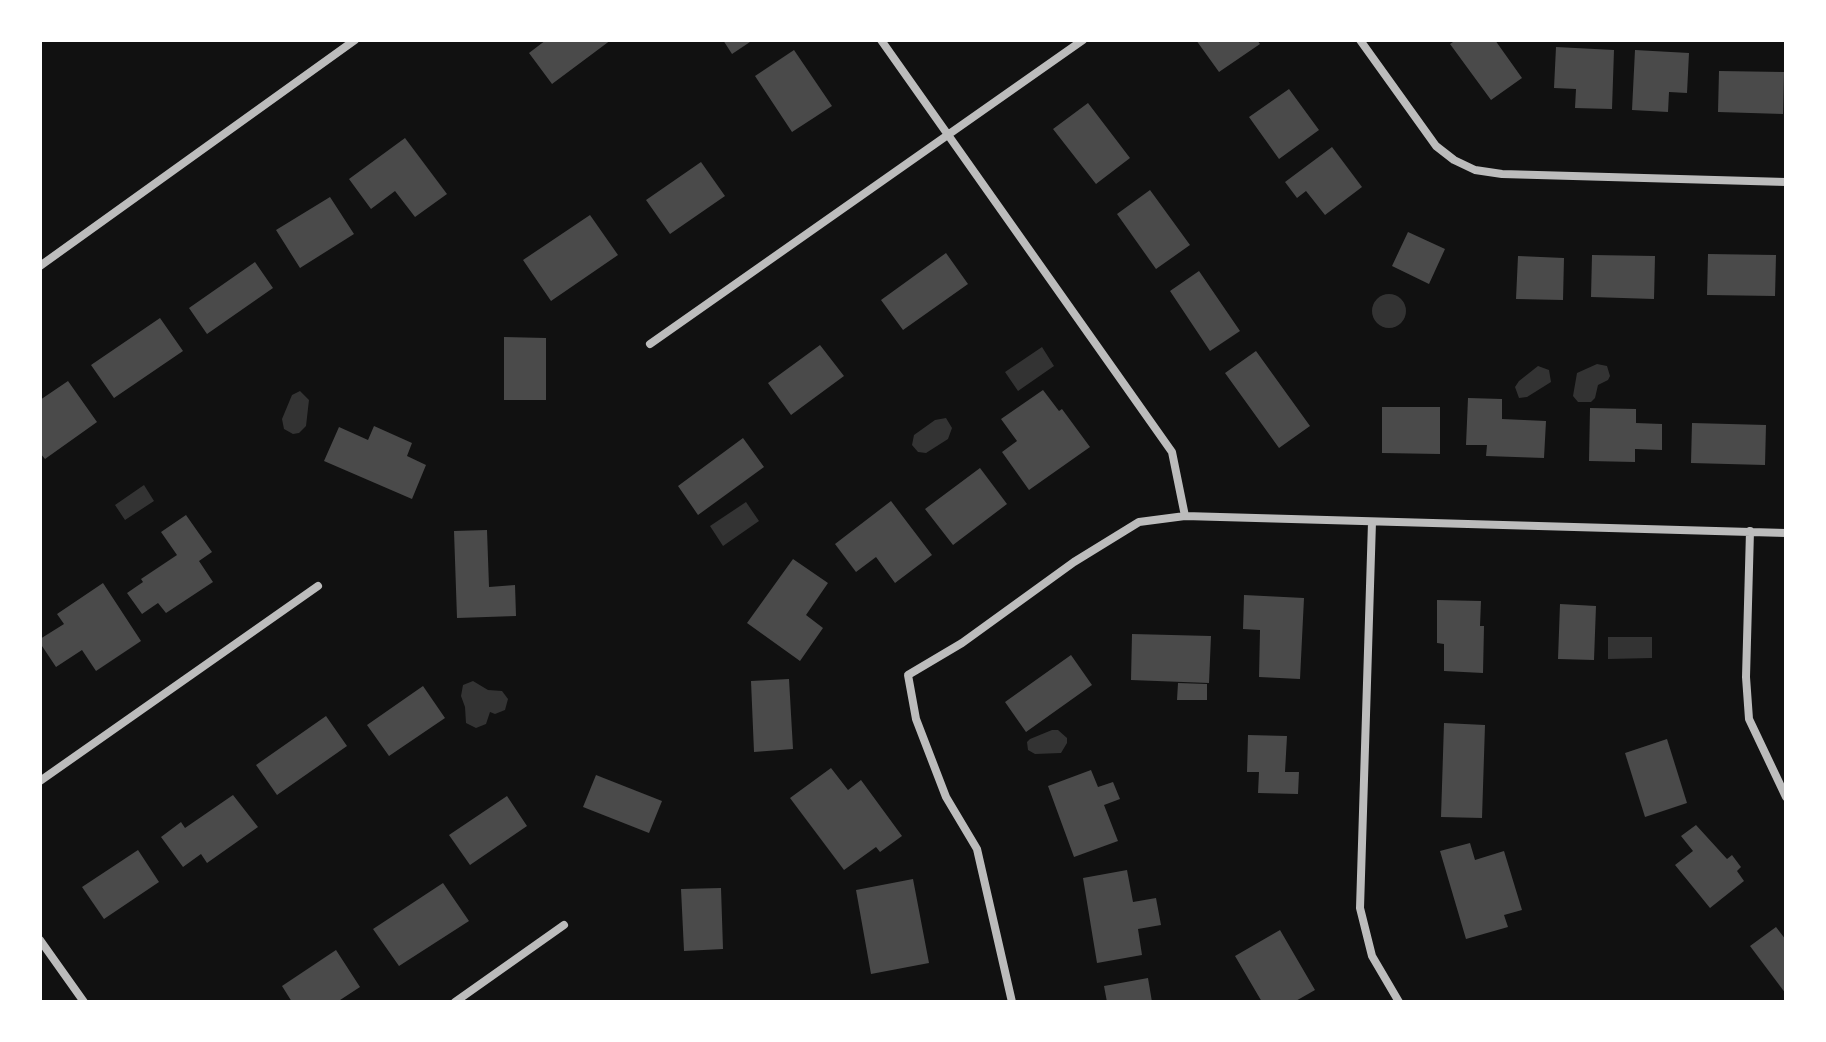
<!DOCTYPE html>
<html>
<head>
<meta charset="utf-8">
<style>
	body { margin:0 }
	#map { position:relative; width:1826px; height:1042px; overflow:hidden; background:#111; font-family:"Space Grotesk",sans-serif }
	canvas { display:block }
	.frame { position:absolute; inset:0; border:42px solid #fff; pointer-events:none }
</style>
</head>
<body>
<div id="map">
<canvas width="1826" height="1042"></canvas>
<div class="frame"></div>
</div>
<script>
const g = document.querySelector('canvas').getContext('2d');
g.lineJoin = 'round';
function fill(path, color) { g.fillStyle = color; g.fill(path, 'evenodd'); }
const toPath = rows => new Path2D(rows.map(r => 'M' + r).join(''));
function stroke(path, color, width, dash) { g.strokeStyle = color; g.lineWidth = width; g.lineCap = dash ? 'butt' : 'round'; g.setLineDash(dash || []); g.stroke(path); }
const water = toPath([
	'1372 311a17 17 0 1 1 34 0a17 17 0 1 1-34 0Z',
	[1042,347,1054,366,1018,391,1005,372],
	[1597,364,1607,366,1610,376,1608,380,1598,385,1595,398,1591,402,1578,402,1573,396,1577,373],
	[1538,366,1549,370,1551,382,1527,397,1519,398,1515,387,1519,381],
	[300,391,309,400,306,426,299,433,293,434,284,429,282,419,292,395],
	[946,418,952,428,948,439,926,453,918,452,912,445,914,435,935,420],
	[144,485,154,501,125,520,115,505],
	[746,502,759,521,723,546,710,526],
	[1652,637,1652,658,1608,659,1608,637],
	[473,681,488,690,502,691,508,699,505,710,495,714,490,712,486,724,476,728,466,723,465,707,461,696,463,685],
	[1052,730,1058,730,1067,738,1067,743,1061,753,1035,754,1028,750,1027,742,1030,739]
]);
const building = toPath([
	[546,40,611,40,552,84,529,53],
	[723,40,753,40,732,54],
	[1196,40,1257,40,1260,44,1219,72],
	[1456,40,1495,40,1522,78,1491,100,1450,44],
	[1556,47,1614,50,1612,109,1575,108,1576,89,1554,88],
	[794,50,832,106,792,132,755,76],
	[1635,50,1689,53,1687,93,1669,92,1668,112,1632,110],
	[1719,71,1784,72,1783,114,1718,112],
	[1289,89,1319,130,1279,159,1249,117],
	[1088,103,1130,158,1096,184,1053,129],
	[405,138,447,194,415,217,395,191,371,209,349,179],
	[1332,147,1362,187,1325,215,1306,191,1297,198,1285,182],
	[701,162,725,196,670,234,646,200],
	[1150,190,1190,245,1156,269,1117,214],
	[330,197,354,234,300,268,276,230],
	[590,215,618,255,551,301,523,260],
	[1408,232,1445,249,1429,284,1392,266],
	[946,253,968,284,903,330,881,300],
	[1708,254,1776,255,1775,296,1707,295],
	[1592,255,1655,256,1654,299,1591,297],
	[1518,256,1564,258,1563,300,1516,299],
	[255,262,273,288,207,334,189,308],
	[1199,271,1240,331,1210,351,1170,291],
	[160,318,183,351,114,398,91,365],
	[504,337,546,338,546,400,504,400],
	[820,345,844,376,791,415,768,383],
	[1256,351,1310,426,1279,448,1225,373],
	[68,381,97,422,45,459,40,453,40,400],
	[1043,390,1059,411,1062,409,1090,447,1029,490,1002,452,1017,441,1001,419],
	[1468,398,1502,399,1502,419,1546,421,1544,458,1486,456,1487,445,1466,445],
	[1382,407,1440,407,1440,454,1382,453],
	[1590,408,1636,409,1636,423,1662,424,1662,450,1635,449,1635,462,1589,461],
	[1692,423,1766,425,1765,465,1691,463],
	[374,426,412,443,407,456,426,465,412,499,324,461,339,427,368,440],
	[743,438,764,467,698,515,678,486],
	[980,468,1007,504,953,545,925,509],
	[891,501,932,555,895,583,876,557,856,572,835,544],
	[186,515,212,552,199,561,213,582,166,613,158,603,142,614,127,593,143,582,141,579,177,555,161,532],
	[487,530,489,587,515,585,516,616,457,618,454,531],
	[793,559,828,583,806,615,823,628,800,661,747,623],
	[103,583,141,641,96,671,82,650,56,667,40,643,40,639,64,624,57,614],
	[1244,595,1304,598,1300,679,1259,677,1260,630,1243,629],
	[1437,600,1481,601,1480,626,1484,626,1483,673,1444,671,1444,644,1437,643],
	[1560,604,1596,606,1594,660,1558,659],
	[1132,634,1211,636,1209,683,1131,680],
	[1071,655,1092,685,1026,732,1005,702],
	[789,679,793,749,754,752,751,681],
	[1178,683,1207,684,1207,700,1177,700],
	[423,686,445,718,389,756,367,725],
	[326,716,347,746,277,795,256,765],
	[1444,723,1485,725,1482,818,1441,817],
	[1248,735,1287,736,1285,772,1299,772,1298,794,1258,793,1259,772,1247,772],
	[1667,739,1687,803,1645,817,1625,753],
	[831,768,848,790,861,780,902,836,880,852,876,847,844,870,790,798],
	[1091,770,1098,787,1113,782,1120,799,1104,805,1118,841,1074,857,1048,786],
	[596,775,662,801,649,833,583,807],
	[233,795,258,827,207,863,201,854,183,867,161,837,181,822,185,828],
	[507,796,527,826,470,865,449,835],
	[1696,825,1727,859,1732,855,1741,867,1737,871,1744,881,1710,908,1675,865,1693,851,1681,836],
	[1470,843,1475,860,1504,851,1522,910,1504,915,1508,927,1466,939,1440,851],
	[138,850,159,882,104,919,82,887],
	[1127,870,1133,902,1156,898,1161,925,1138,929,1142,955,1097,963,1083,878],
	[913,879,929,963,871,974,856,890],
	[443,883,469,921,399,966,373,929],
	[721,888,723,949,684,951,681,889],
	[1776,927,1786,940,1786,994,1750,946],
	[1280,930,1315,990,1294,1002,1262,1002,1235,956],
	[336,950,360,987,337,1002,292,1002,282,986],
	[1148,978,1152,1002,1107,1002,1104,986]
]);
const minor = toPath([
	[881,40,1172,452,1185,516],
	[1360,40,1436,146,1454,160,1475,170,1502,174,1786,182],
	[40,266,355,40],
	[650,344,1083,40],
	[1372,522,1360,908,1372,956,1399,1002],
	[1750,531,1746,677,1749,719,1786,797],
	[40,781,318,586],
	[40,940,84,1002],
	[455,1002,564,925],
	[1012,1002,977,849,946,797,916,719,908,675,962,643,1074,562,1139,522,1185,516,1786,533]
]);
fill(water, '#333');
fill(building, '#4a4a4a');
stroke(minor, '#bcbcbc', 8);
</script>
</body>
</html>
